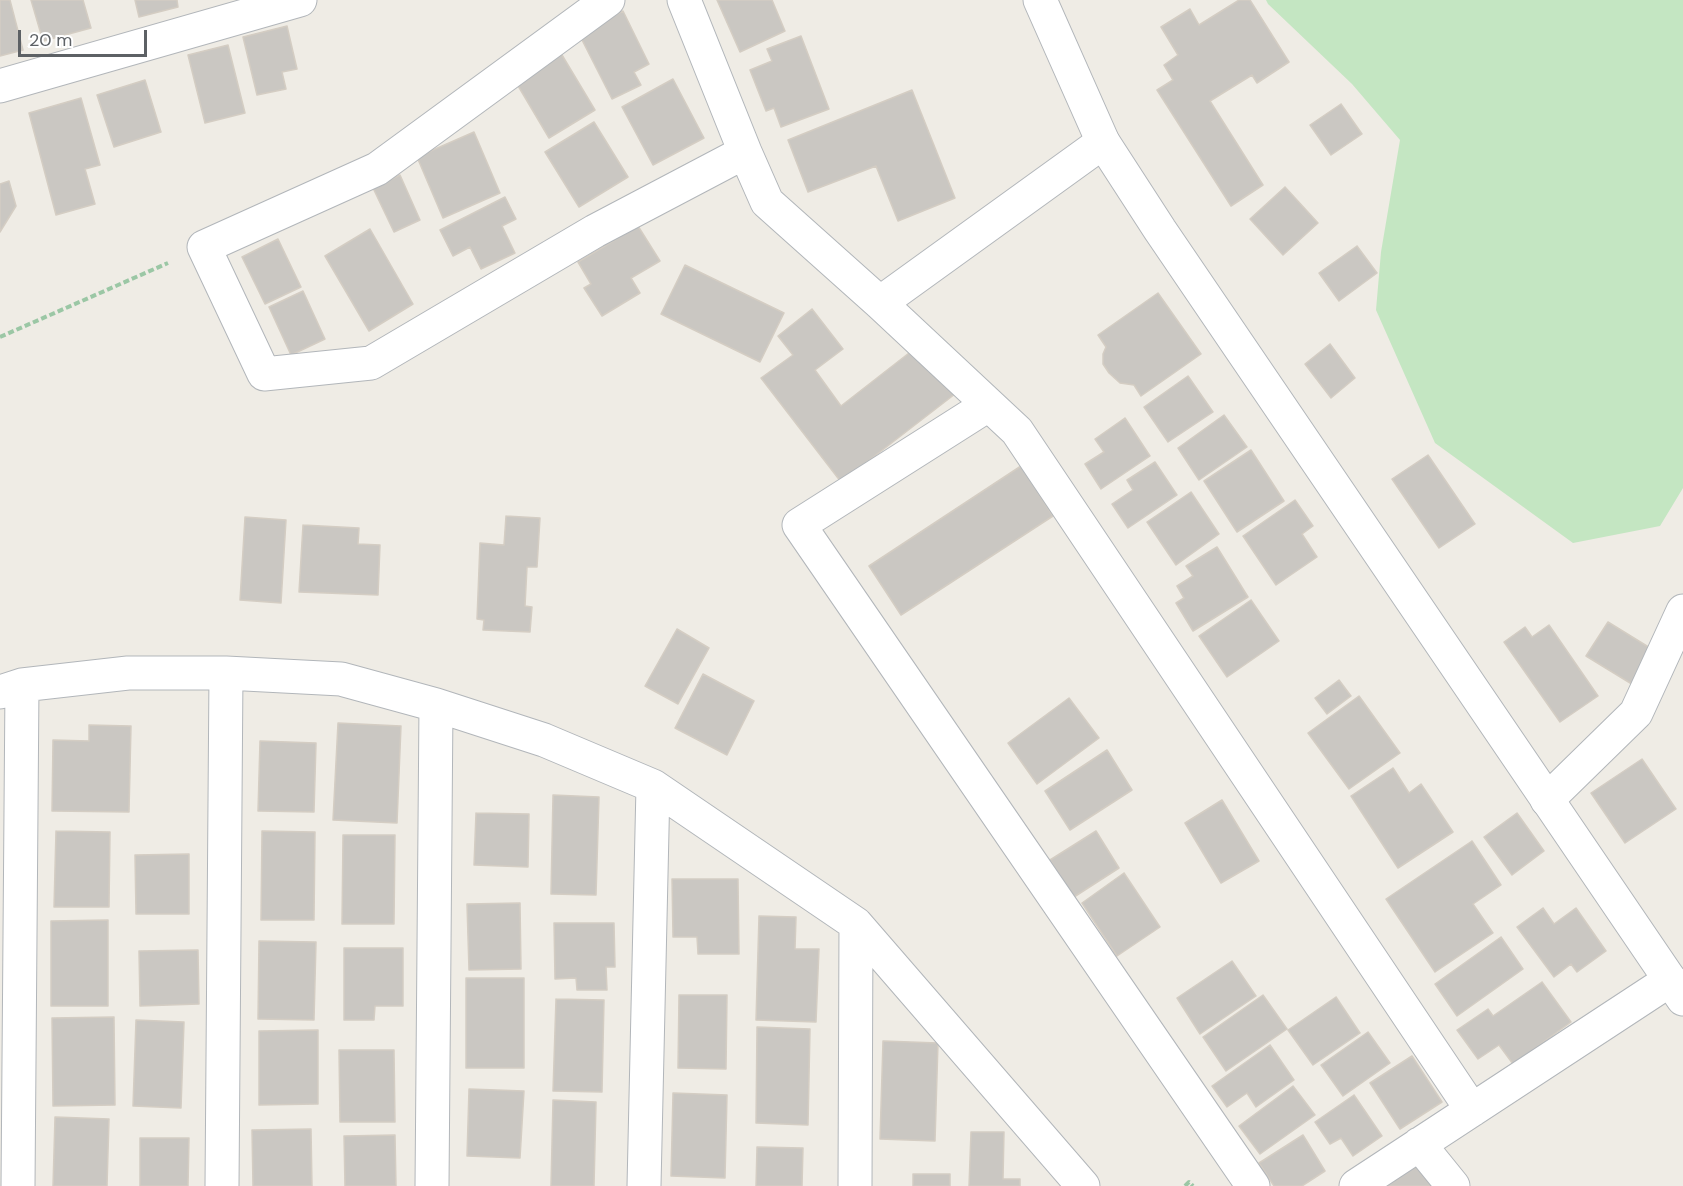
<!DOCTYPE html>
<html>
<head>
<meta charset="utf-8">
<style>
	body { margin:0 }
	#map { position:relative; width:1683px; height:1186px; overflow:hidden; background:#efece5; font-family:"DM Sans",sans-serif }
	canvas { display:block }
	.scale { position:absolute; left:18px; top:30px; width:129px; height:27px; box-sizing:border-box; border:3px solid #5d6165; border-top:0; padding-left:8px; font-size:18px; line-height:21px; white-space:nowrap; color:#5d6165; -webkit-text-stroke:4px #fff; paint-order:stroke }
</style>
</head>
<body>
<div id="map">
<canvas width="1683" height="1186"></canvas>
<div class="scale">20 m</div>
</div>
<script>
const g = document.querySelector('canvas').getContext('2d');
g.lineJoin = 'round';
function fill(path, color) { g.fillStyle = color; g.fill(path, 'evenodd'); }
const toPath = rows => new Path2D(rows.map(r => 'M' + r).join(''));
function stroke(path, color, width, dash) { g.strokeStyle = color; g.lineWidth = width; g.lineCap = dash ? 'butt' : 'round'; g.setLineDash(dash || []); g.stroke(path); }
const green = toPath([
	[1266,0,1683,0,1683,488,1660,526,1573,543,1435,443,1376,310,1381,252,1400,140,1352,84,1268,4]
]);
const building = toPath([
	[0,0,10,0,23,50,0,56,0,0],
	[31,0,83,0,91,28,43,41,31,0],
	[135,0,177,0,178,7,139,17,135,0],
	[717,0,772,0,785,31,740,52,717,0],
	[1239,0,1250,0,1289,62,1257,83,1252,75,1210,101,1263,185,1231,206,1157,90,1173,80,1164,65,1178,55,1161,27,1190,9,1199,25,1239,0],
	[623,11,649,64,634,72,641,85,612,99,579,34,623,11],
	[287,26,297,69,282,72,286,89,257,95,243,37,287,26],
	[801,36,829,109,781,127,774,108,766,111,750,70,772,61,767,49,801,36],
	[228,45,245,113,205,123,188,55,228,45],
	[559,50,595,110,549,138,514,79,559,50],
	[673,79,704,138,653,165,622,107,673,79],
	[145,80,161,132,114,147,97,95,145,80],
	[912,90,955,198,898,221,876,166,808,192,788,140,912,90],
	[81,98,100,165,85,169,95,204,56,215,29,113,81,98],
	[1341,104,1362,134,1331,155,1310,125,1341,104],
	[594,122,628,177,579,207,545,152,594,122],
	[474,132,500,193,443,218,417,157,474,132],
	[400,175,420,220,394,232,373,188,400,175],
	[9,181,16,206,0,232,0,184,9,181],
	[1285,187,1318,223,1283,255,1250,219,1285,187],
	[505,197,516,219,502,226,515,253,481,269,470,247,453,256,440,230,505,197],
	[638,226,660,261,631,278,640,293,602,316,584,288,591,284,578,262,638,226],
	[370,229,413,304,369,331,325,256,370,229],
	[278,239,301,287,265,304,242,257,278,239],
	[1357,246,1377,273,1339,301,1319,273,1357,246],
	[685,265,784,313,760,362,661,314,685,265],
	[303,291,325,339,291,355,269,307,303,291],
	[1158,293,1201,354,1141,396,1134,385,1120,383,1109,373,1103,364,1103,354,1106,347,1098,335,1158,293],
	[812,309,843,349,815,370,841,406,918,346,955,394,841,482,761,378,793,355,778,336,812,309],
	[1330,344,1355,378,1331,398,1305,364,1330,344],
	[1188,376,1213,412,1168,442,1144,407,1188,376],
	[1224,415,1247,447,1199,480,1178,448,1224,415],
	[1125,418,1150,456,1101,489,1085,464,1104,452,1095,439,1125,418],
	[1251,450,1284,501,1237,532,1204,481,1251,450],
	[1428,455,1475,524,1439,548,1392,479,1428,455],
	[1155,462,1177,495,1128,528,1112,504,1133,490,1127,480,1155,462],
	[1021,466,1053,516,901,615,869,566,1021,466],
	[1191,492,1219,534,1176,565,1147,522,1191,492],
	[1295,500,1313,526,1302,534,1317,557,1276,585,1243,536,1295,500],
	[506,516,540,518,537,567,527,567,525,606,532,607,530,632,483,630,484,620,477,619,480,543,504,545,506,516],
	[245,517,286,520,281,603,240,600,245,517],
	[303,525,359,528,358,544,380,545,378,595,299,592,303,525],
	[1217,547,1248,597,1193,631,1176,603,1184,598,1177,586,1193,576,1186,566,1217,547],
	[1251,600,1279,641,1227,677,1199,636,1251,600],
	[1608,622,1655,651,1635,686,1586,656,1608,622],
	[1549,625,1598,696,1560,722,1504,642,1525,627,1532,637,1549,625],
	[677,629,709,648,678,704,645,686,677,629],
	[703,674,754,701,727,755,675,728,703,674],
	[1339,680,1351,696,1327,714,1315,698,1339,680],
	[1359,696,1400,753,1349,789,1308,733,1359,696],
	[1069,698,1099,738,1037,784,1008,743,1069,698],
	[338,723,401,726,397,823,333,820,338,723],
	[89,725,131,726,129,812,52,811,53,740,89,741,89,725],
	[260,741,316,743,314,812,258,811,260,741],
	[1107,750,1132,790,1070,830,1045,791,1107,750],
	[1642,759,1676,809,1625,843,1591,793,1642,759],
	[1393,768,1409,793,1421,784,1453,832,1398,868,1351,796,1393,768],
	[553,795,599,797,596,895,551,894,553,795],
	[1222,800,1259,861,1221,883,1185,823,1222,800],
	[476,813,529,814,528,867,474,865,476,813],
	[1517,813,1544,851,1512,875,1484,837,1517,813],
	[56,831,110,832,109,907,54,907,56,831],
	[262,831,315,832,314,920,261,920,262,831],
	[1096,831,1119,868,1074,897,1050,860,1096,831],
	[343,835,395,835,394,924,342,924,343,835],
	[1472,841,1501,885,1473,904,1493,933,1435,972,1386,899,1472,841],
	[189,854,189,914,136,914,135,855,189,854],
	[1124,873,1160,927,1117,956,1082,903,1124,873],
	[672,879,738,879,739,954,698,954,697,937,673,937,672,879],
	[520,903,521,969,469,970,467,904,520,903],
	[1543,908,1554,924,1576,908,1606,951,1577,972,1571,964,1554,977,1517,927,1543,908],
	[759,916,796,917,795,949,819,949,816,1022,756,1020,759,916],
	[108,920,108,1006,51,1006,51,921,108,920],
	[554,923,614,923,615,967,606,967,607,990,577,990,576,978,555,979,554,923],
	[1501,937,1523,969,1457,1016,1435,984,1501,937],
	[259,941,316,942,314,1020,258,1019,259,941],
	[344,948,403,948,403,1006,375,1006,374,1020,344,1020,344,948],
	[198,950,199,1004,140,1006,139,951,198,950],
	[1232,961,1256,996,1200,1034,1177,998,1232,961],
	[466,978,524,978,524,1068,466,1068,466,978],
	[1542,982,1571,1022,1513,1064,1499,1045,1478,1059,1457,1030,1488,1009,1493,1016,1542,982],
	[679,995,727,995,726,1069,678,1068,679,995],
	[1263,995,1287,1029,1226,1071,1203,1037,1263,995],
	[1336,997,1360,1033,1313,1065,1288,1030,1336,997],
	[556,999,604,1000,602,1092,553,1091,556,999],
	[114,1017,115,1105,53,1106,52,1018,114,1017],
	[136,1020,184,1022,181,1108,133,1106,136,1020],
	[757,1027,810,1029,808,1125,756,1123,757,1027],
	[318,1030,318,1104,259,1105,259,1031,318,1030],
	[1368,1032,1390,1063,1343,1096,1321,1065,1368,1032],
	[883,1041,938,1043,935,1141,880,1139,883,1041],
	[1270,1045,1294,1080,1256,1107,1247,1093,1227,1107,1212,1086,1270,1045],
	[339,1050,394,1050,395,1122,340,1122,339,1050],
	[1412,1056,1442,1102,1400,1129,1370,1083,1412,1056],
	[1293,1086,1315,1115,1260,1154,1239,1126,1293,1086],
	[469,1089,524,1091,520,1158,467,1156,469,1089],
	[673,1093,727,1095,725,1178,671,1176,673,1093],
	[1354,1095,1382,1136,1353,1156,1341,1138,1330,1144,1315,1122,1354,1095],
	[553,1100,596,1102,594,1186,551,1186,553,1100],
	[55,1117,109,1119,107,1186,53,1186,55,1117],
	[311,1129,312,1186,253,1186,252,1130,311,1129],
	[971,1132,1004,1132,1003,1179,1020,1179,1020,1186,969,1186,971,1132],
	[395,1135,396,1186,345,1186,344,1136,395,1135],
	[1303,1135,1325,1171,1302,1186,1274,1186,1259,1163,1303,1135],
	[140,1138,189,1138,188,1186,140,1186,140,1138],
	[757,1147,803,1148,802,1186,756,1186,757,1147],
	[1418,1158,1442,1186,1384,1186,1418,1158],
	[913,1174,950,1174,950,1186,913,1186,913,1174]
]);
const path = toPath([
	[0,337,168,263],
	[1185,1186,1189,1182,1193,1186]
]);
const minor = toPath([
	[608,0,377,169,204,247,264,374,371,363,595,231,745,152],
	[684,0,745,152,767,202,880,303,1017,431,1472,1110],
	[0,86,300,0],
	[880,303,1103,142],
	[988,405,799,525,1253,1186],
	[0,692,22,685,128,673,226,673,341,679,436,705,544,740,653,786,856,924,1083,1186],
	[1547,800,1636,713,1683,611],
	[1419,1144,1453,1186],
	[18,1186,22,685],
	[222,1186,226,673],
	[432,1186,436,705],
	[644,1186,653,786],
	[855,1186,856,924],
	[1356,1186,1670,980]
]);
const tertiary = toPath([
	[1040,0,1103,142,1160,230,1683,999]
]);
fill(green, '#c4e6c2');
fill(building, '#cac7c2');
stroke(building, '#d4cdc3', 1.5);
stroke(minor, '#b2b6ba', 35);
stroke(tertiary, '#b2b6ba', 35);
stroke(path, '#9bc7a5', 4, [6, 3]);
stroke(minor, '#fff', 33);
stroke(tertiary, '#fff', 33);
</script>
</body>
</html>
